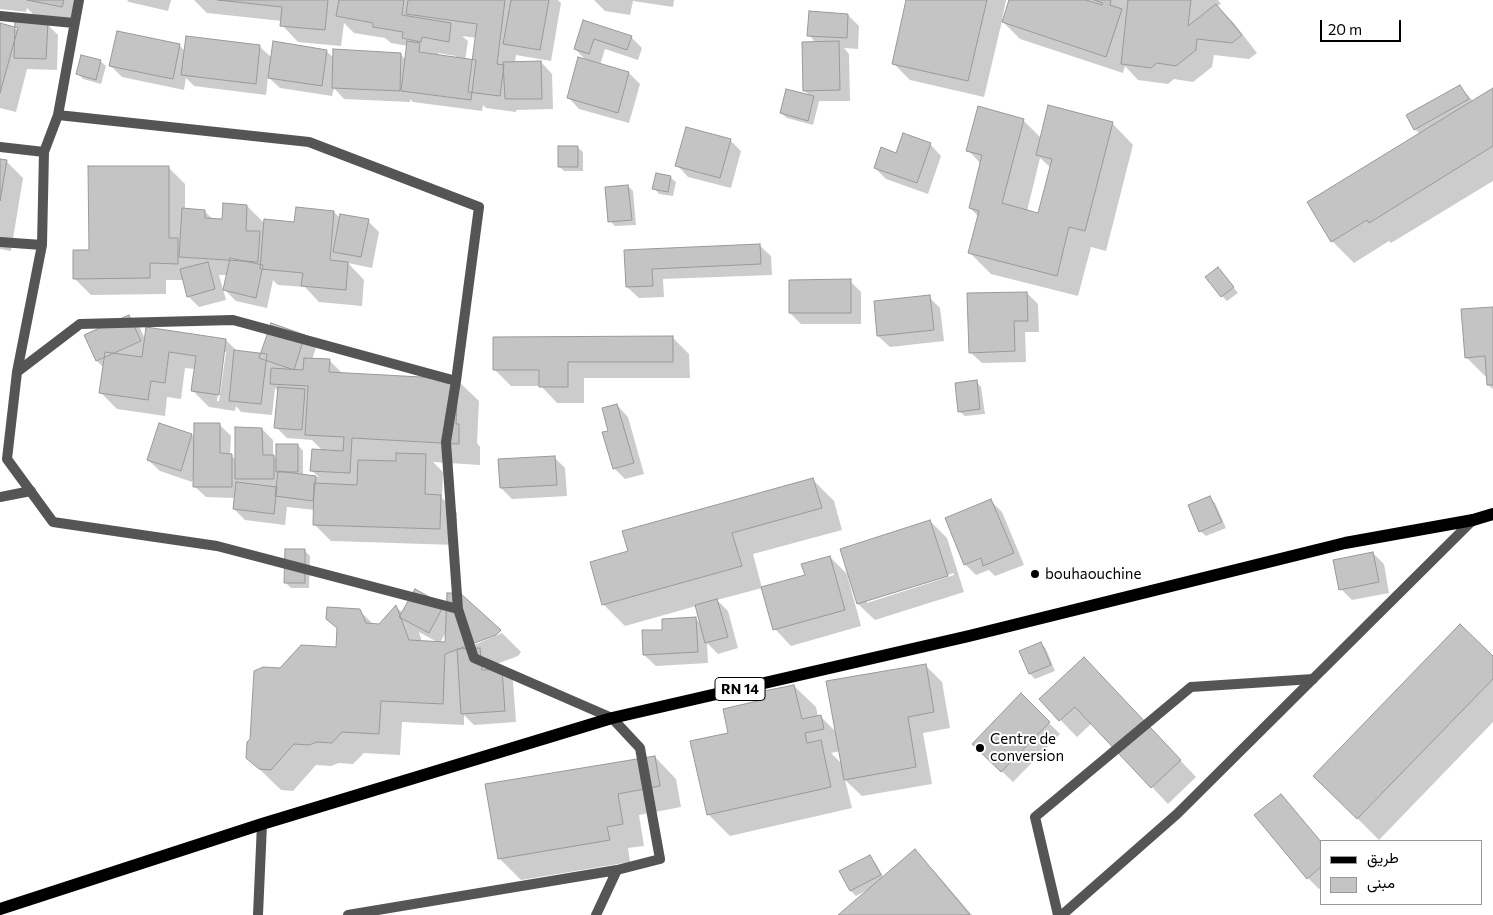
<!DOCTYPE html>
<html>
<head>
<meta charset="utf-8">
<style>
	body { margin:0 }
	#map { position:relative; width:1493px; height:915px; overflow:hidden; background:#fff; font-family:Commissioner,Vazirmatn,sans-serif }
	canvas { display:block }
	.legend { position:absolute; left:1320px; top:840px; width:162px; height:65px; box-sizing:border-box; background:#fff; border:1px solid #999; margin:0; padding:6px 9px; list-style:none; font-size:15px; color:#000 }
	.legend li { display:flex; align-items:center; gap:10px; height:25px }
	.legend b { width:25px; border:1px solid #999 }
	.scale { position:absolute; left:1320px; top:20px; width:81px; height:22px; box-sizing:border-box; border:2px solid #000; border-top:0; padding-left:6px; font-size:15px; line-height:18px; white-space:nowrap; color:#000; -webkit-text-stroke:4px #fff; paint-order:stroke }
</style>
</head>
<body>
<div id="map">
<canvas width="1493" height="915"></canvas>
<ul class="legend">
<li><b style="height:6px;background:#000"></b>طريق</li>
<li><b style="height:14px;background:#c4c4c4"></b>مبنى</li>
</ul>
<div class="scale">20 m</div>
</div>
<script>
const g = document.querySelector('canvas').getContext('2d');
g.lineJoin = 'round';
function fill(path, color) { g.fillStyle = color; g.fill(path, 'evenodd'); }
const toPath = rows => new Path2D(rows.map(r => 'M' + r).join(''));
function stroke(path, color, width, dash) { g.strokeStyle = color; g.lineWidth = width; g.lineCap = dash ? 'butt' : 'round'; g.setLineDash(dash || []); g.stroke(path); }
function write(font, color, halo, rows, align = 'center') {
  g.font = font + ' Commissioner,sans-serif'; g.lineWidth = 4; g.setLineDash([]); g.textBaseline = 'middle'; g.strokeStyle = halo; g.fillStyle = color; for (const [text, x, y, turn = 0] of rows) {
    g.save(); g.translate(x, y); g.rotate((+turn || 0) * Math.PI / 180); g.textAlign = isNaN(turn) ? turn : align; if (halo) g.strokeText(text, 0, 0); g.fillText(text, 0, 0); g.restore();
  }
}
const shadow = toPath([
	[0,0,83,0,79,23,33,14,27,8,26,12,0,9],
	[127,0,171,0,168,11,129,2],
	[194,0,558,0,561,3,551,61,516,55,515,63,541,62,552,74,553,109,516,110,516,112,486,108,483,105,482,111,413,102,410,99,410,102,344,99,334,88,332,96,280,88,268,77,266,95,194,86,186,78,184,90,122,77,111,66,179,45,185,51,259,46,272,58,326,51,334,58,400,54,406,60,408,46,391,43,385,38,354,33,344,23,341,46,298,42,282,25,282,21,207,13],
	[462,36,477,38,473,61,465,60,468,41],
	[438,53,456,56,456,58,438,56],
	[594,0,674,0,673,7,633,1,630,15,605,11],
	[907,0,1006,0,1002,20,1004,21,1011,0,1218,0,1221,4,1217,6,1233,22,1257,53,1249,59,1214,55,1212,67,1193,82,1174,79,1168,84,1138,80,1125,66,1123,73,1020,39,1002,21,984,97,910,80,893,63],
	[848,15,859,26,858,49,844,48,849,54,850,101,819,101,813,125,787,118,781,113,810,96,804,90,816,43,809,35],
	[584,22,631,37,642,48,638,60,605,49,600,65,629,73,640,84,629,123,579,109,568,97,588,62,575,49],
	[0,24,16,29,47,24,58,35,57,70,27,69,16,112,0,108],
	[100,61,106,66,101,84,83,79,78,74],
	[1460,87,1474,102,1493,90,1493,181,1391,243,1389,241,1354,263,1332,241,1308,203,1420,134,1415,129],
	[1023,120,1041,138,1112,123,1133,145,1106,251,1091,247,1078,296,991,274,969,252,979,217,970,208,981,164,968,150],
	[1040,158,1051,168,1039,214,1027,211],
	[730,140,741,151,731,188,688,177,677,165],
	[930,144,941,156,928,194,886,179,875,168,897,154],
	[577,147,583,152,583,171,564,171,559,166],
	[0,160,6,161,23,178,11,251,0,249],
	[168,167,185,184,185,209,204,211,214,220,223,220,247,206,265,224,295,223,334,212,341,219,368,221,379,232,372,268,348,263,364,280,362,306,319,302,305,287,278,285,273,280,267,308,236,301,225,290,228,275,219,275,226,300,199,307,188,296,184,280,166,280,166,294,91,295,74,278,90,251],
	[670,177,676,182,673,196,659,194,654,188],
	[628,186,633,191,636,225,615,226,610,221],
	[759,245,771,256,772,275,663,279,664,297,639,298,627,287,626,251],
	[1223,274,1238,293,1227,301,1222,296],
	[850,281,861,292,861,324,801,324,790,313],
	[1027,293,1038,304,1039,332,1025,332,1026,362,982,363,970,352],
	[929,297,940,308,944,341,890,347,878,336,875,302],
	[1493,308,1493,389,1488,385,1488,379,1466,357],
	[129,317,140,328,145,339,226,340,238,352,262,354,272,325,316,347,312,360,330,361,343,374,457,380,479,401,477,443,480,447,480,465,433,462,443,472,442,498,457,513,456,545,331,541,315,525,315,510,287,507,285,525,245,520,234,509,235,498,206,497,194,486,194,475,192,482,160,471,148,460,160,425,192,435,195,438,220,425,231,436,230,455,237,460,262,429,273,440,273,455,277,459,298,445,303,451,303,475,319,477,311,470,323,451,312,440,287,438,276,427,278,391,275,388,272,415,241,412,236,406,235,411,209,407,192,390,195,369,185,368,181,399,167,397,165,416,117,409,101,393,104,368,97,361],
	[223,352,226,352,219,401,217,401],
	[673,338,689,354,690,378,584,378,584,403,557,403,541,386,511,386,494,369],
	[976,381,981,387,985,414,965,416,959,411],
	[617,405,628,417,644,474,625,479,614,468,610,432],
	[554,457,565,468,567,496,512,499,501,488],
	[813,480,834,501,842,530,753,554,762,588,717,600,728,611,738,648,718,654,707,643,708,663,656,666,644,655,664,631,695,618,702,625,696,606,625,626,603,604,629,552],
	[1210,498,1215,503,1226,528,1206,536,1200,531],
	[991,501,1002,512,1024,565,995,576,989,570,976,575,965,564],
	[930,521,947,538,964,592,875,620,858,604],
	[954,573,954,575,867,603,867,600],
	[304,550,310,556,309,588,291,588,286,583],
	[1373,553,1384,564,1389,593,1352,600,1341,589],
	[830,557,847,574,861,626,791,646,775,629,806,576],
	[459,594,501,632,467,645,467,648,502,633,521,652,518,656,491,666,502,670,513,681,516,722,474,725,464,715,464,725,402,722,400,755,364,753,353,764,339,763,331,766,316,765,293,791,281,790,248,758,251,739,280,669,337,648,359,610,374,625,379,625,396,607,403,613,443,606],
	[419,632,439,643,422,642],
	[446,632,446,644,440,643],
	[1041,643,1046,649,1055,671,1035,679,1030,674],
	[1493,658,1493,722,1379,840,1336,797],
	[925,665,942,682,950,728,923,733,932,784,862,796,845,780,852,808,730,836,708,814,729,734,768,700,794,686,816,707,818,717,820,716,837,733],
	[840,751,842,764,831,753],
	[1100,675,1196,777,1168,804,1092,723,1077,737,1040,699],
	[1021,695,1060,734,1013,782,974,744],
	[655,757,676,779,681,807,639,815,644,846,628,848,630,862,521,880,499,858],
	[1281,795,1322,843,1322,887,1319,889,1308,878],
	[915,851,936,873,972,915,840,915,867,890,856,896,851,891,841,872,869,856,875,862,884,878]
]);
const building = toPath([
	[27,0,64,0,62,7,27,0],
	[218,0,328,0,325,30,280,26,282,7,218,0],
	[339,0,404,0,402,15,451,23,449,42,422,37,421,42,402,38,403,32,373,27,373,23,336,16,339,0],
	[408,0,505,0,497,64,504,65,500,96,468,92,477,24,406,14,408,0],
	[511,0,549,0,540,50,503,44,511,0],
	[906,0,987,0,968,81,892,64,906,0],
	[1009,0,1086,0,1102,5,1103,3,1094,0,1111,0,1110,5,1122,9,1106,57,1002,22,1009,0],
	[1128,0,1191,0,1188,26,1216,4,1242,35,1232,43,1197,39,1196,50,1176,66,1157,63,1151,68,1121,64,1128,0],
	[809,11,848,14,847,38,807,36,809,11],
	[583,20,632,36,627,50,594,39,589,54,574,49,583,20],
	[15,21,48,22,46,59,14,58,15,21],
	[0,23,18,28,0,93,0,23],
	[117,31,180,44,173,79,109,66,117,31],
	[186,36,260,45,256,84,181,75,186,36],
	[273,41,327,50,322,86,268,78,273,41],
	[407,41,420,43,419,52,476,60,471,100,401,91,407,41],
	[839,41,840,90,803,91,802,42,839,41],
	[333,49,401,53,400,91,332,88,333,49],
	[81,55,101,60,96,80,76,74,81,55],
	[578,57,629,72,618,113,567,98,578,57],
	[541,61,542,99,505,99,503,62,541,61],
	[1460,85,1469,99,1414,130,1406,115,1460,85],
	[1493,88,1493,146,1369,223,1367,220,1331,242,1307,202,1493,88],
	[786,89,814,96,808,121,780,113,786,89],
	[1048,105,1113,122,1085,231,1069,227,1057,276,968,253,979,211,969,208,982,155,966,151,978,106,1024,119,1002,203,1038,213,1052,159,1036,155,1048,105],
	[686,127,731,139,720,178,675,166,686,127],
	[903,133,931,143,917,183,874,168,881,147,896,153,903,133],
	[558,146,578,146,578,167,558,167,558,146],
	[0,159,7,160,0,201,0,159],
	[88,166,169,166,169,238,178,238,178,264,150,263,150,278,73,279,73,250,89,250,88,166],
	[656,173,671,176,668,192,652,189,656,173],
	[628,185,632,220,608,222,605,187,628,185],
	[223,203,247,205,246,231,260,231,258,262,179,257,182,208,205,210,205,218,222,219,223,203],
	[296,207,334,211,330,260,348,262,346,290,301,286,303,273,260,269,264,219,294,222,296,207],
	[340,214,369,219,361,257,333,252,340,214],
	[760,244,761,264,652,269,653,286,626,287,624,250,760,244],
	[230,258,263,265,256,298,223,290,230,258],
	[208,262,215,289,187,297,180,269,208,262],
	[1218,267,1234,287,1221,297,1205,277,1218,267],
	[851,279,851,313,789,313,789,280,851,279],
	[1027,292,1028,321,1014,321,1015,351,969,353,967,293,1027,292],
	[930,295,934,330,877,336,874,301,930,295],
	[1493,307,1493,385,1487,385,1485,356,1465,358,1461,309,1493,307],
	[129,315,141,341,96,361,84,335,129,315],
	[271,323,305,335,294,370,259,358,271,323],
	[146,327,226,339,219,395,191,391,196,356,169,352,165,383,151,381,148,400,99,393,105,352,142,357,146,327],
	[673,336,673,362,568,362,568,387,539,387,539,370,493,370,493,337,673,336],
	[234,350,267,354,261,404,229,401,234,350],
	[304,358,330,359,329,372,458,379,456,424,459,424,459,444,352,438,350,473,310,471,312,449,343,451,344,437,305,435,308,386,270,384,271,368,303,370,304,358],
	[977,380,980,409,958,412,955,383,977,380],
	[278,387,305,389,302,430,274,428,278,387],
	[617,404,634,463,613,469,602,432,608,431,602,408,617,404],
	[159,423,192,434,181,471,147,460,159,423],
	[194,423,220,423,220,453,232,454,232,487,193,487,194,423],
	[235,427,262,428,263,455,274,455,274,479,235,479,235,427],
	[276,444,298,444,298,472,276,472,276,444],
	[396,453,426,454,425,494,441,495,440,529,313,525,314,483,357,485,358,460,396,461,396,453],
	[555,456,557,485,500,488,498,459,555,456],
	[278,471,316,476,313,501,275,496,278,471],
	[813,478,822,508,732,533,742,566,602,605,590,562,628,551,622,531,813,478],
	[236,482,277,487,274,514,233,509,236,482],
	[1210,496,1222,522,1199,532,1188,505,1210,496],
	[991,499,1014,553,983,566,981,558,964,565,945,518,991,499],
	[930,520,948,576,857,604,840,549,930,520],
	[285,549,305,549,305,583,284,583,285,549],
	[1373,552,1379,582,1339,590,1333,560,1373,552],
	[830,556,845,610,773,630,761,587,805,575,801,564,830,556],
	[415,589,444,605,429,633,399,617,415,589],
	[447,593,460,593,501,630,496,635,445,654,443,704,381,701,379,734,342,732,332,743,317,742,309,745,294,744,271,770,259,769,246,758,247,742,250,739,254,671,263,667,280,668,301,645,336,647,337,628,326,619,327,607,360,609,366,623,379,624,396,605,409,640,445,642,447,593],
	[717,599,728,637,705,643,695,605,717,599],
	[696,617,698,652,643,655,642,630,662,630,662,619,696,617],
	[1460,624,1493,656,1493,679,1357,819,1313,776,1460,624],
	[1041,642,1051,665,1029,674,1019,651,1041,642],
	[480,648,482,670,502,669,505,711,461,714,457,649,480,648],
	[1084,657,1181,760,1151,788,1075,707,1059,721,1039,699,1084,657],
	[926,664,934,712,908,717,916,767,844,780,826,681,926,664],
	[794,685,802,719,821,715,824,729,805,733,807,743,821,740,831,787,707,815,690,741,728,733,723,709,766,699,764,691,794,685],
	[1021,693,1050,722,1001,772,972,744,1021,693],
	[655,756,660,786,618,794,623,824,607,827,610,840,498,859,485,784,655,756],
	[1281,794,1322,843,1322,866,1307,879,1254,815,1281,794],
	[915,849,970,915,838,915,915,849],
	[870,855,881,875,850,891,839,871,870,855]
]);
const lane = toPath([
	[1058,915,1035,817,1191,687,1313,679]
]);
const street = toPath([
	[0,16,74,23],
	[58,115,309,142,479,207,456,381,446,442,458,609,474,658,612,718,640,748,660,859,617,870],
	[0,147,44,152],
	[0,242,42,245],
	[17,372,42,245,44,152,58,115,79,0],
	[456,381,233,320,80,324,17,372,7,459,53,522,217,546,458,609],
	[0,497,31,491],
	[258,915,262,824],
	[348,915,617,870,596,915],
	[1062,915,1177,814,1473,520]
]);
const primary = toPath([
	[0,909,262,824,612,718,969,636,1345,543,1473,520,1493,514]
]);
const markers = [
	[1035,574,5,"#000"],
	[980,748,5,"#000"]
];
const shields = [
	[740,689,50]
];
const shieldNames = [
	["RN 14",740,689]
];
const poiNames = [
	["bouhaouchine",1045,574],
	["Centre de",990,739],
	["conversion",990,756]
];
fill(shadow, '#0003');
fill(building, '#c4c4c4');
stroke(building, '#999', 1);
stroke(lane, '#555', 10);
stroke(street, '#555', 10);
stroke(primary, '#000', 12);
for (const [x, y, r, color] of markers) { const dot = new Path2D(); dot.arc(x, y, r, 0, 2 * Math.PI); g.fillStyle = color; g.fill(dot); stroke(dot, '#fff', 2); }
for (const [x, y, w] of shields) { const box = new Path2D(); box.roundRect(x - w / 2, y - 11.5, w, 23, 4); g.fillStyle = '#fff'; g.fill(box); stroke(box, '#000', 1); }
write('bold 14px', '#000', null, shieldNames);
write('15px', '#000', '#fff', poiNames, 'left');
</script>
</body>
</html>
